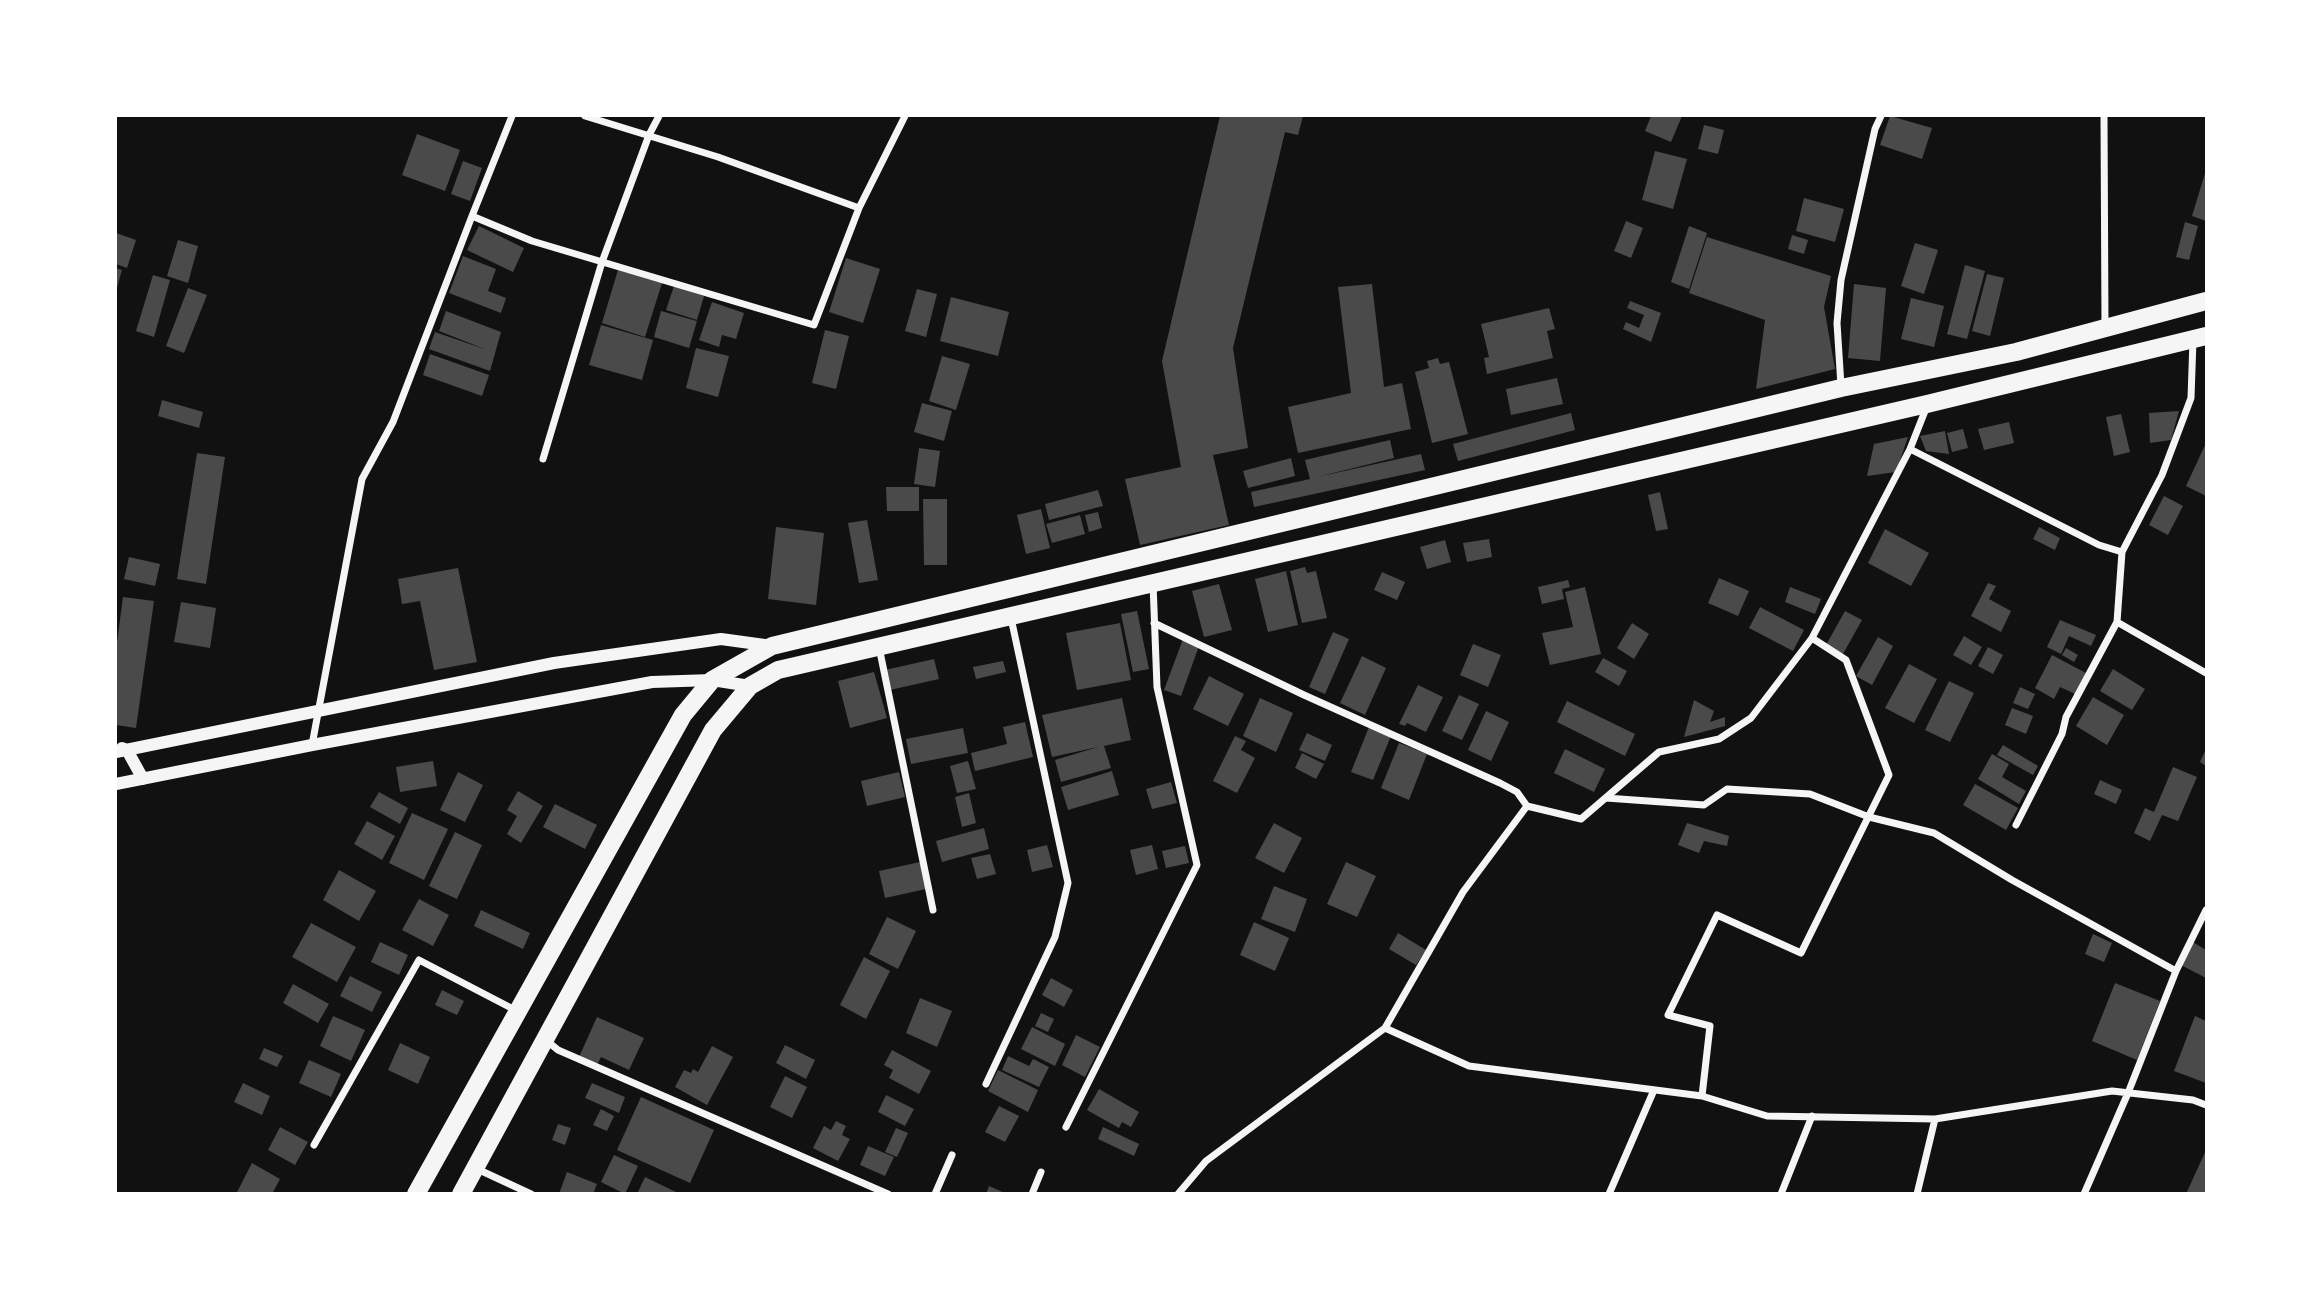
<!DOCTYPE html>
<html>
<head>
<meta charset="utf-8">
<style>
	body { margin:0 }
	#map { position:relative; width:2322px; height:1309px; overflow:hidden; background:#111; font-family:"Asap Condensed",sans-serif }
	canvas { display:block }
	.frame { position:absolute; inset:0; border:117px solid #fff; pointer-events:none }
</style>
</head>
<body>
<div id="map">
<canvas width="2322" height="1309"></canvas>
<div class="frame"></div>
</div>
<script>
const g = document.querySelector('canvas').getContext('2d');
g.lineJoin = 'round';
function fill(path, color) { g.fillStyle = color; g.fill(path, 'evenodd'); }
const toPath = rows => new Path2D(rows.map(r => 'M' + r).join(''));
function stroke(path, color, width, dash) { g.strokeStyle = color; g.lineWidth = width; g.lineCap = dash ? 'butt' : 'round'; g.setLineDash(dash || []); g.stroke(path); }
const building = toPath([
	[1220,116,1303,116,1298,135,1285,132,1233,348,1248,448,1213,455,1229,525,1140,545,1125,479,1181,467,1162,361],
	[1651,116,1682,116,1671,142,1645,131],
	[1890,116,1932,128,1922,159,1880,145],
	[1704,125,1724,130,1718,154,1698,149],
	[417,134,460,150,445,191,402,175],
	[1655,151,1687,159,1673,209,1642,200],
	[463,161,482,168,470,201,451,194],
	[2206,170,2206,221,2192,216],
	[1804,198,1844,209,1835,242,1796,231],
	[1626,221,1643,228,1631,258,1614,251],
	[2185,222,2198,226,2189,260,2176,257],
	[479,226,524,248,513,272,467,250],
	[1689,226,1707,233,1689,289,1671,282],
	[116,233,136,240,127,268,116,264],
	[1792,235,1808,240,1804,254,1788,249],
	[1707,237,1831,276,1824,307,1835,369,1756,389,1765,320,1689,293],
	[178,240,198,246,188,283,167,276],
	[1915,243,1938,250,1924,294,1901,286],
	[463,256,496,269,488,291,506,298,501,313,449,293],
	[846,258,880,269,863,323,829,312],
	[1965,265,1985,271,1967,339,1947,334],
	[116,268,122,270,116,291],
	[618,270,662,283,645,337,602,323],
	[1987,274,2004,278,1990,336,1972,331],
	[153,275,170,280,154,337,136,331],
	[1372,284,1384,387,1402,383,1411,429,1298,453,1288,407,1351,393,1338,287],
	[1854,284,1886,288,1880,361,1848,358],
	[674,286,704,296,697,320,666,310],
	[188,288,207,295,184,353,166,346],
	[917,289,937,294,926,337,905,331],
	[951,297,1009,312,998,356,940,341],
	[1911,298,1944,306,1934,347,1901,339],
	[1630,301,1661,313,1651,342,1623,329,1626,322,1639,328,1644,315,1627,308],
	[712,302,744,313,736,339,722,335,719,347,699,340],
	[1549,308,1555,329,1547,331,1553,358,1487,374,1484,358,1489,357,1481,324],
	[446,311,501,332,490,371,429,349,435,332,487,350,439,331],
	[661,311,697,321,689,348,654,337],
	[601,325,653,340,642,380,589,365],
	[825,330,849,336,836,389,812,383],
	[696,348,729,356,718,397,686,388],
	[430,354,489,375,482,396,423,375],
	[942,356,970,364,956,410,929,401],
	[1438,358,1440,364,1449,362,1468,434,1432,443,1415,372,1429,368,1427,361],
	[1557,378,1563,404,1511,415,1506,389],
	[162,400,203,412,199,428,158,416],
	[922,403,952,411,944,441,914,432],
	[2179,411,2171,440,2150,443,2149,413],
	[1571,413,1575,430,1458,461,1453,444],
	[2121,414,2130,452,2114,456,2106,417],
	[2009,422,2014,443,1984,450,1978,429],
	[1963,429,1968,448,1952,452,1947,433],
	[1945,431,1949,454,1926,451,1920,436],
	[1908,437,1896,472,1867,476,1874,444],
	[1390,440,1394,458,1317,477,1421,454,1425,470,1254,507,1251,492,1310,479,1305,460],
	[2206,443,2206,496,2186,486],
	[919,448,940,451,935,487,914,484],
	[197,453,225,457,206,584,177,579],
	[1291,458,1295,476,1248,488,1243,471],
	[886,487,919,487,919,511,887,511],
	[1098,490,1103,506,1049,520,1045,504],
	[1660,492,1668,529,1656,531,1648,495],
	[2164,496,2183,506,2168,535,2149,525],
	[923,499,947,499,947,565,924,565],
	[1041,509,1050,548,1026,554,1017,515],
	[1098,512,1102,528,1089,532,1085,515],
	[1080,515,1085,534,1052,543,1046,524],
	[867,520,878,580,859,583,848,523],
	[776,527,824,533,816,605,768,599],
	[2039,527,2060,538,2055,550,2033,539],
	[1885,529,1929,553,1911,586,1868,563],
	[1489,539,1492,557,1467,562,1463,543],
	[1445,540,1451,562,1427,569,1420,547],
	[129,557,160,564,155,586,124,579],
	[1305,567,1307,573,1316,571,1327,618,1302,623,1290,571],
	[458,568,477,662,434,670,420,601,402,604,398,579],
	[1286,571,1298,625,1268,632,1255,579],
	[1382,572,1405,582,1397,600,1374,590],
	[1719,578,1749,591,1738,616,1708,603],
	[1568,580,1570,587,1562,589,1564,599,1542,604,1538,587],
	[1988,583,1996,586,1989,599,2011,611,2001,632,1971,616],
	[1219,584,1232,630,1204,637,1192,591],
	[1585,587,1601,654,1550,665,1542,633,1573,627,1565,592],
	[1790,587,1821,599,1815,614,1785,602],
	[123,597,154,601,136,728,116,725,116,650],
	[181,602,216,608,210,648,174,642],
	[1760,607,1804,630,1793,651,1749,628],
	[1137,611,1149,669,1133,672,1121,614],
	[1845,611,1862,620,1843,654,1826,645],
	[2060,620,2096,635,2091,646,2069,636,2061,654,2047,647],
	[1120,623,1131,680,1077,690,1066,633],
	[1632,623,1649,634,1634,659,1617,648],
	[1333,632,1349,639,1325,694,1309,687],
	[1964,636,1982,647,1971,665,1953,655],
	[1878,637,1893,646,1872,685,1856,676],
	[1183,639,1199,646,1181,696,1164,690],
	[1473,644,1501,655,1488,687,1460,675],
	[1988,647,2003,655,1993,674,1978,666],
	[2066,648,2078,655,2074,662,2062,655],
	[2052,655,2086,673,2075,694,2060,687,2054,699,2035,688],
	[1362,656,1386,668,1365,715,1340,703],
	[1603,658,1627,671,1619,686,1595,672],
	[934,659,939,679,890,690,885,670],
	[1003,661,1006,672,976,679,973,667],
	[1909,664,1937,679,1914,723,1885,708],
	[2113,669,2145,689,2132,710,2100,691],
	[874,672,887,718,850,728,838,681],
	[1209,676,1244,694,1228,726,1193,709],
	[1949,681,1974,693,1950,742,1925,730],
	[1418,685,1443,697,1426,732,1407,723,1405,726,1399,724],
	[2020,687,2035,694,2028,709,2013,703],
	[1459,695,1479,704,1462,740,1442,731],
	[2093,697,2124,715,2107,745,2076,726],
	[1122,698,1131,740,1104,746,1111,768,1061,782,1055,760,1098,747,1052,757,1042,715],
	[1260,698,1293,713,1276,752,1243,736],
	[1694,700,1714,711,1710,722,1725,717,1725,726,1684,737],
	[1567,701,1635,734,1625,756,1557,722],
	[2012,708,2033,716,2026,734,2005,725],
	[1486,711,1509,722,1491,761,1468,750],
	[1025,722,1033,757,975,771,971,753,1007,744,1003,727],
	[1369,727,1391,736,1373,780,1351,772],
	[963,728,968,753,911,764,906,739],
	[1307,733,1332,745,1325,761,1299,750],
	[1235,736,1246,741,1241,750,1255,758,1237,793,1213,781],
	[1399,743,1427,754,1409,800,1381,788],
	[2003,745,2038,766,2033,775,1997,755],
	[1565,749,1605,769,1594,792,1554,773],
	[2206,749,2206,766,2200,762],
	[1302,753,1324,764,1316,779,1295,768],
	[1992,754,2009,764,2002,777,2026,791,2019,804,1978,779],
	[433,761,437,786,400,792,396,767],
	[968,761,976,789,957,793,950,766],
	[2173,767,2197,777,2178,821,2162,815,2150,841,2134,833,2145,808,2154,812],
	[1112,771,1119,795,1068,810,1061,787],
	[458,772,483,785,465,822,440,810],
	[899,772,905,797,867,806,861,781],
	[2100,780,2122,790,2116,804,2094,794],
	[1171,782,1177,803,1152,809,1146,789],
	[1975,784,2018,808,2006,830,1963,805],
	[518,791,543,806,521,843,507,834,517,816,507,810],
	[379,792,408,808,400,824,370,807],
	[969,793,976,823,962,827,955,797],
	[555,804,597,825,585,849,543,827],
	[412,813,448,829,424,880,389,863],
	[367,821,395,836,382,860,354,844],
	[1274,823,1302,838,1284,873,1255,858],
	[1687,823,1729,836,1727,846,1704,841,1699,853,1678,845],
	[984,828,989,849,942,862,936,841],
	[455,832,482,845,457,899,429,886],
	[1047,845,1053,867,1032,872,1027,850],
	[1152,845,1158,869,1136,875,1130,850],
	[1185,846,1189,863,1166,868,1162,851],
	[990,854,996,874,977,879,971,858],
	[920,862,926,889,885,898,879,871],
	[1346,862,1376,876,1357,917,1327,904],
	[339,870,376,891,359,921,323,900],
	[1274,886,1307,899,1295,932,1261,919],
	[419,899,449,915,433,946,402,930],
	[481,910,530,933,523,949,474,926],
	[887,917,916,931,898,969,869,954],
	[1254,922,1289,938,1275,971,1240,955],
	[311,923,356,947,337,982,292,957],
	[1398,933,1426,950,1416,965,1389,949],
	[2093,934,2112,943,2104,962,2085,954],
	[2191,941,2206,950,2206,978,2179,964],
	[380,942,408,955,399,975,371,962],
	[864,957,890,971,866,1019,840,1005],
	[350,976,382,992,372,1012,340,996],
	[1051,978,1073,990,1064,1007,1042,995],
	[2115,983,2160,1001,2137,1060,2092,1041],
	[293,984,329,1004,318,1023,283,1003],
	[442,990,464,1001,457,1015,435,1005],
	[920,998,952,1011,937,1047,906,1033],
	[1041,1013,1054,1019,1048,1032,1035,1026],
	[333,1016,365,1030,351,1061,320,1046],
	[2195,1016,2206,1021,2206,1083,2174,1071],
	[597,1017,644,1038,629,1070,601,1057,597,1065,579,1057],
	[1032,1027,1065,1044,1055,1066,1021,1049],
	[1076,1035,1100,1047,1085,1077,1062,1065],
	[400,1043,430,1057,418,1084,388,1070],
	[785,1045,815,1060,806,1079,776,1063],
	[712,1046,733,1057,707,1105,675,1087,684,1070,691,1073,693,1069,698,1072],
	[264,1048,283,1056,277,1067,259,1059],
	[892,1050,931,1071,919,1094,889,1078,893,1070,884,1065],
	[1008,1056,1029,1066,1033,1059,1049,1067,1039,1087,1002,1070],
	[309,1060,341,1074,331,1097,299,1083],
	[998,1070,1038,1090,1028,1112,988,1091],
	[785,1076,807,1087,792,1118,770,1107],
	[243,1083,270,1096,262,1115,234,1102],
	[592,1083,625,1097,619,1113,585,1098],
	[1099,1089,1139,1112,1131,1127,1122,1122,1119,1128,1087,1110],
	[886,1095,914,1109,905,1126,878,1112],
	[641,1097,714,1130,690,1183,617,1150],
	[999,1106,1019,1116,1005,1142,985,1132],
	[601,1109,614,1116,607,1131,593,1125],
	[836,1121,846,1126,842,1135,850,1139,838,1161,813,1148,824,1126,831,1130],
	[558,1124,571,1128,565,1145,552,1140],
	[280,1127,308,1142,295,1165,268,1150],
	[1103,1127,1139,1144,1134,1156,1098,1139],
	[896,1128,908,1133,897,1157,885,1152],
	[868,1146,894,1157,885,1176,860,1165],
	[2206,1150,2206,1194,2186,1194],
	[614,1155,638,1166,625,1194,601,1182],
	[252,1163,280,1179,272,1194,236,1194],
	[567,1172,597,1184,593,1194,559,1194],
	[645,1177,680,1194,637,1194],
	[989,1186,1007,1194,986,1194]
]);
const minor = toPath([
	[2104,116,2105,328],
	[859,208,905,116],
	[472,216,512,116],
	[1841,386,1837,323,1841,280,1875,129,1881,116],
	[1910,449,2099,545,2122,552],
	[543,459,602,262,649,135,659,116],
	[2117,622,2206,673],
	[1154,623,1304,695,1500,783,1517,792,1527,806,1463,892,1385,1028],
	[879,647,933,910],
	[312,745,362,479,393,422,472,216,532,241,814,325,859,208,718,157,585,116],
	[1606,798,1704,805,1727,789,1810,794,1869,817,1934,833,2012,880,2176,971],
	[1527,806,1581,819,1659,752,1719,739,1751,718,1812,638,1910,449,1927,406],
	[2016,825,2062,734,2066,717,2117,622,2122,552,2162,475,2191,398,2193,340],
	[547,1041,558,1050,888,1194],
	[986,1084,1055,937,1068,883,1011,618],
	[1702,1096,1710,1026,1668,1015,1717,915,1801,953,1889,775,1846,660,1812,638],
	[1066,1127,1197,865,1157,687,1153,583],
	[314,1145,419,960,517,1011],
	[475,1168,531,1194],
	[935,1194,952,1155],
	[1032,1194,1041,1172],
	[1178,1194,1206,1161,1385,1028,1469,1066,1702,1096,1767,1116,1935,1119,2112,1091,2193,1100,2206,1105],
	[1609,1194,1654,1090],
	[1781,1194,1812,1116],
	[1917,1194,1935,1119],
	[2084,1194,2128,1093,2176,971,2206,910]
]);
const tertiary = toPath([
	[122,748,127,750,143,779],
	[116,752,554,663,721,639,772,646],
	[116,784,312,745,652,682,712,680,750,686]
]);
const primary = toPath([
	[416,1194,683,715,712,680,772,646,1841,388,2016,352,2206,301],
	[461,1194,713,730,750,686,778,670,1927,404,2206,336]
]);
fill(building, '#4a4a4a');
stroke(minor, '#f5f5f5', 7);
stroke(tertiary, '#f5f5f5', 12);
stroke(primary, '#f5f5f5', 18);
</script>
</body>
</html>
